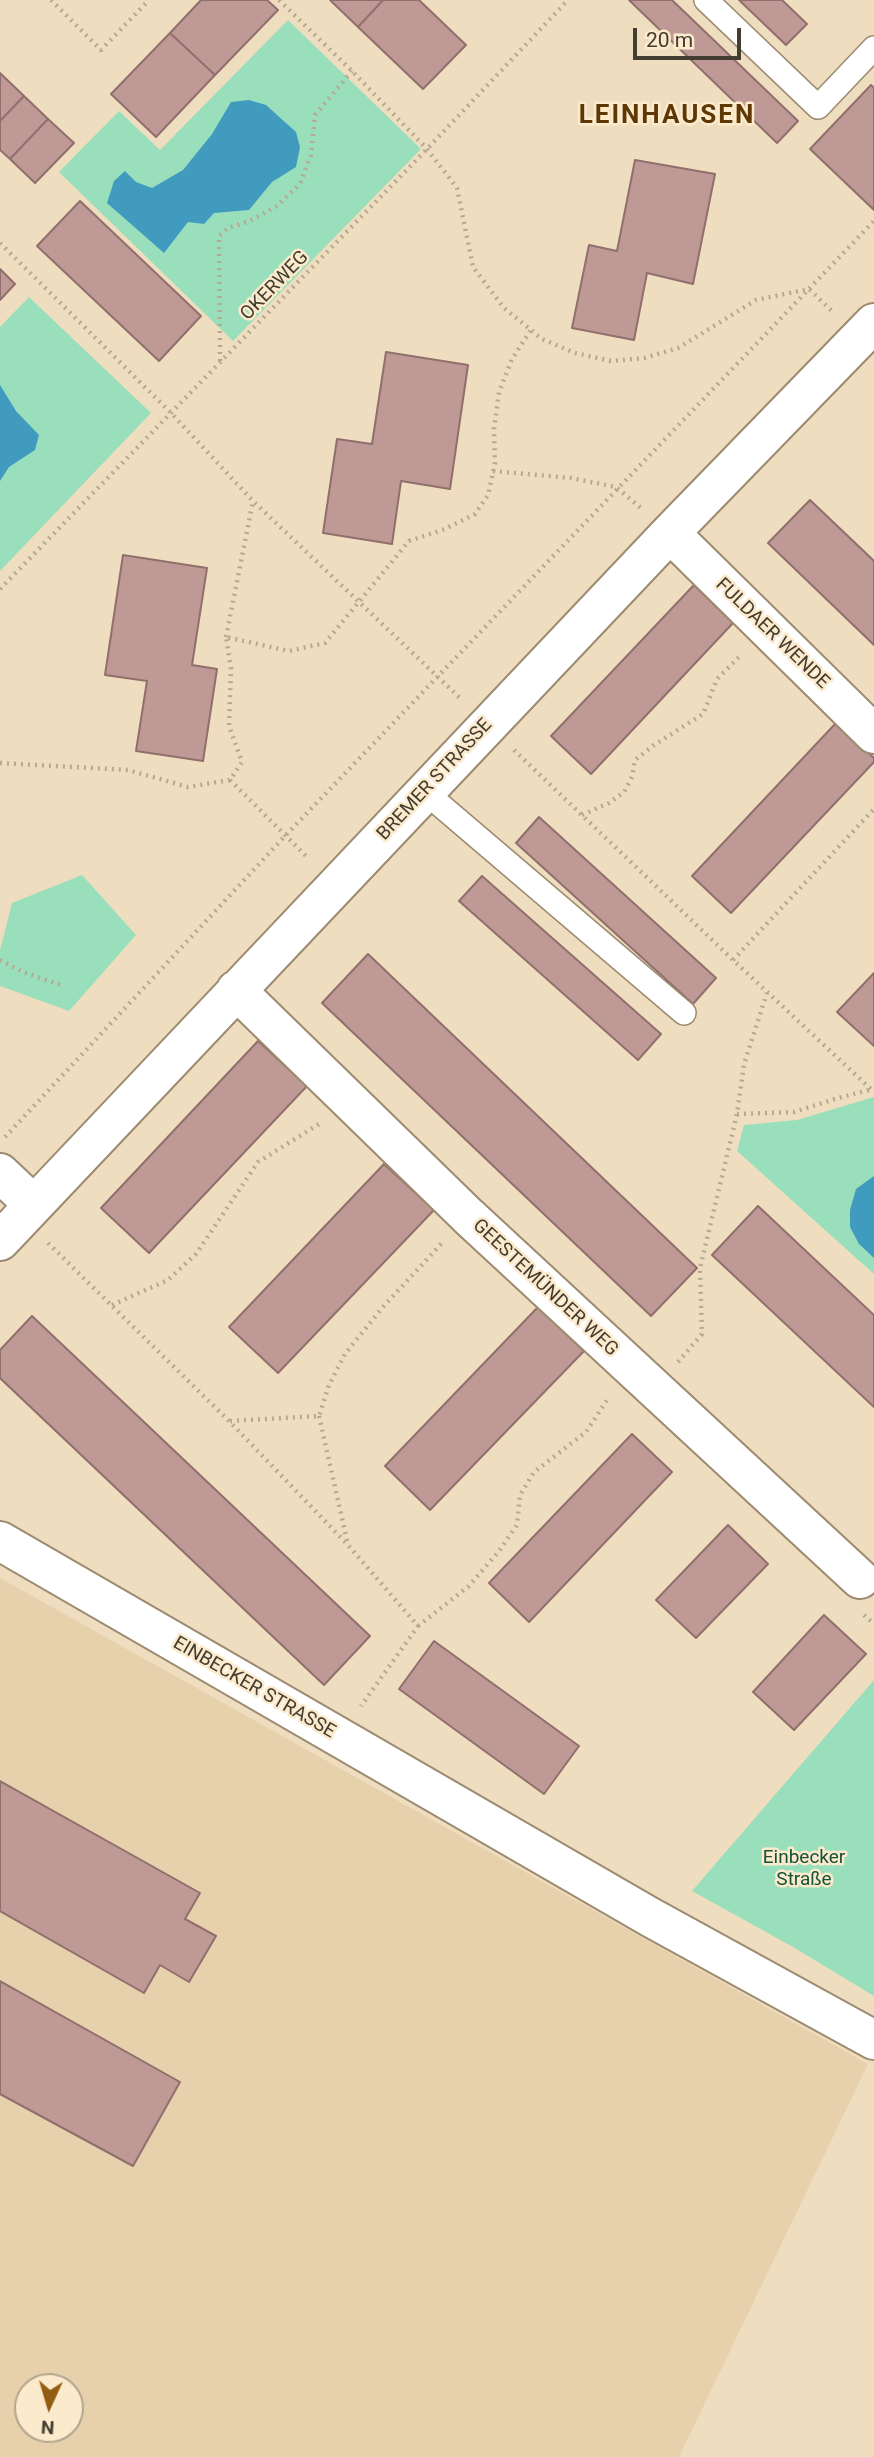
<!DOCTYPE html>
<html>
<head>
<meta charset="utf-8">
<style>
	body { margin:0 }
	#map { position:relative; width:874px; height:2457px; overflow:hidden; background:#efddbf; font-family:Roboto,sans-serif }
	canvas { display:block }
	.north { position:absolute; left:14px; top:2373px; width:70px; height:70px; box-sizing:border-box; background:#fceacc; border:2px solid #b2a48e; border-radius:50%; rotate:184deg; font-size:19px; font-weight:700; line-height:28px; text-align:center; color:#433c30 }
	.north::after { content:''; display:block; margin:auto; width:24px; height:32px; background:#935c13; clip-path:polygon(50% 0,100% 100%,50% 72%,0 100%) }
	.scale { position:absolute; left:633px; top:28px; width:108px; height:32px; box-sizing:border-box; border:4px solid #433c30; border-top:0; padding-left:9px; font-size:21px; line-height:24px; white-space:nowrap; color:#433c30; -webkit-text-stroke:5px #fceacc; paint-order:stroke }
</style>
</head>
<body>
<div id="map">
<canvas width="874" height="2457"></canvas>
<div class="north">N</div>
<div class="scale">20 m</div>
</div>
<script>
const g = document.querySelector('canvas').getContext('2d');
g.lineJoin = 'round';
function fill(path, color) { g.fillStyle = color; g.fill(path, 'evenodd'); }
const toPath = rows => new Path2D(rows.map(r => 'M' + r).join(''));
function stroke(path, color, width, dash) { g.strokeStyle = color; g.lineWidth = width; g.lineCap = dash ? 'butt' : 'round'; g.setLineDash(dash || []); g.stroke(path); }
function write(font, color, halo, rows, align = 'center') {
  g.font = font + ' Roboto,sans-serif'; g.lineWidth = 5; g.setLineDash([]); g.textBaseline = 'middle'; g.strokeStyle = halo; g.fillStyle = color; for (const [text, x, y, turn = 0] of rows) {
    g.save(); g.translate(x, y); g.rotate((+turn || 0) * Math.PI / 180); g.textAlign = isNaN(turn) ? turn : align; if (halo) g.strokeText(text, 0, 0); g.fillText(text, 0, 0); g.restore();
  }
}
const built = toPath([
	[0,1578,868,2064,679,2457,0,2457],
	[28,2387,70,2387,70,2429,28,2429]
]);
const green = toPath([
	[288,20,421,149,233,341,59,172,119,111,160,150],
	[29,297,151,413,0,571,0,327],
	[82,875,136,935,69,1011,0,986,0,950,12,903],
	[874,1097,874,1274,737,1151,744,1125,797,1120],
	[874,1680,874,1996,793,1947,692,1891]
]);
const water = toPath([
	[249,100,266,105,296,132,300,147,296,167,272,182,249,210,214,213,204,224,188,222,164,253,107,203,114,181,125,171,136,182,152,188,183,170,212,134,231,102],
	[0,385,16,411,39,435,35,450,9,467,0,481],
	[874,1176,874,1258,859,1244,850,1227,850,1210,856,1189]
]);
const building = toPath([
	[201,0,267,0,278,10,215,75,170,33,201,0],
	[330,0,383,0,358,27,330,0],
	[383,0,419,0,466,45,423,89,358,27,383,0],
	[629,0,672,0,798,121,777,143,629,0],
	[739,0,782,0,807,24,786,45,739,0],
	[170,33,215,75,156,137,111,94,170,33],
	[0,73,24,96,0,121,0,73],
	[871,85,874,88,874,210,810,149,871,85],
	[24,96,48,119,10,159,0,150,0,121,24,96],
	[48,119,74,143,35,183,10,159,48,119],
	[635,160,715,174,693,284,647,273,634,340,572,328,589,245,617,251,635,160],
	[80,201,201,316,159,361,37,246,80,201],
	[0,269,15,284,0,300,0,269],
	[386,352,468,365,450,489,401,481,392,544,323,533,337,439,372,444,386,352],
	[810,500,874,561,874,645,768,543,810,500],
	[123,555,207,568,192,665,217,669,203,761,136,751,147,681,105,675,123,555],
	[694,585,733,623,591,774,551,736,694,585],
	[836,723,874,758,874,762,731,913,692,876,836,723],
	[539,817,716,978,693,1004,516,843,539,817],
	[482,876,661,1034,638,1060,459,901,482,876],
	[368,954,697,1268,651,1316,322,1003,368,954],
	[874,973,874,1046,837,1012,874,973],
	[258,1041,307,1086,149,1253,101,1208,258,1041],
	[384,1164,434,1210,278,1373,229,1327,384,1164],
	[758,1206,874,1315,874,1407,712,1255,758,1206],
	[538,1307,584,1351,430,1510,385,1466,538,1307],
	[32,1316,370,1636,324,1685,0,1378,0,1350,32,1316],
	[632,1434,672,1472,529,1622,489,1583,632,1434],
	[728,1525,768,1564,696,1638,656,1600,728,1525],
	[824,1615,866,1654,794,1730,753,1692,824,1615],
	[434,1641,579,1746,544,1794,399,1689,434,1641],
	[0,1781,200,1893,185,1919,216,1936,189,1982,160,1965,144,1993,0,1911,0,1781],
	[0,1981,180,2082,133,2166,0,2094,0,1981]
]);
const path = toPath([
	[51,0,101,50,149,0],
	[279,0,352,71,427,149,457,188,473,267,504,308,542,339,575,353,611,361,644,358,678,348,756,300,809,289,834,313],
	[0,243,171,413,253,501,462,700],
	[220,361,219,236,228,228,250,221,277,206,300,184,311,155,315,115,352,71],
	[493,471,571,478,616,487,641,508],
	[0,589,427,149,568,0],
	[226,637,253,501],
	[514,750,733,960,874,1092],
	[0,763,128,770,188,787,230,780,242,762,229,726,231,669,226,637,289,651,325,643,409,541,445,529,475,514,488,495,495,463,494,429,499,392,512,359,531,330],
	[230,780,309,859],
	[582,815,609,803,624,792,632,777,635,760,654,745,703,714,717,679,741,655],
	[0,960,23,972,63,986],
	[733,960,874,809],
	[737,1114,794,1112,838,1098,873,1089],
	[5,1137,286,835,874,221],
	[48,1243,229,1421,348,1545,418,1626,361,1706],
	[112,1305,168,1280,196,1254,258,1162,319,1124],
	[678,1362,702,1334,700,1268,737,1114,744,1064,767,993],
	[319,1416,348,1545],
	[230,1421,319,1416,329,1385,345,1354,382,1308,443,1242],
	[864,1615,874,1624],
	[418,1626,469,1586,499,1551,517,1525,520,1495,534,1472,586,1432,609,1397]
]);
const lane = toPath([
	[706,0,818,107,874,48],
	[425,792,684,1013]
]);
const street = toPath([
	[670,533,874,734],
	[236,990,468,1216,860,1579],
	[0,1173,34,1205],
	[0,1241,670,533,874,323],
	[0,1541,650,1917,874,2040]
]);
const streetNames = [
	["OKERWEG",275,286,-46],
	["FULDAER WENDE",772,634,44],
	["BREMER STRASSE",435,780,-47],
	["GEESTEMÜNDER WEG",545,1288,43],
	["EINBECKER STRASSE",254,1688,30]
];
const parkNames = [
	["Einbecker",804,1858],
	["Straße",804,1880]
];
const districtNames = [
	["LEINHAUSEN",667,116]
];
fill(built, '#e7d1ac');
fill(green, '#9adfbc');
fill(water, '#419bbe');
fill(building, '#be9996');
stroke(building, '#916f6c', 2);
stroke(lane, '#9c8b70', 26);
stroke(street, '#9c8b70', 42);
stroke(path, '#b7a991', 4.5, [2, 5]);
stroke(lane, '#fff', 23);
stroke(street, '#fff', 38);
write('19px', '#433c30', '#fceacc', streetNames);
write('19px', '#145339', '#fceacc', parkNames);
g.letterSpacing = '2px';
write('bold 26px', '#5d3704', '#fceacc', districtNames);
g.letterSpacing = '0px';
</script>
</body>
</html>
